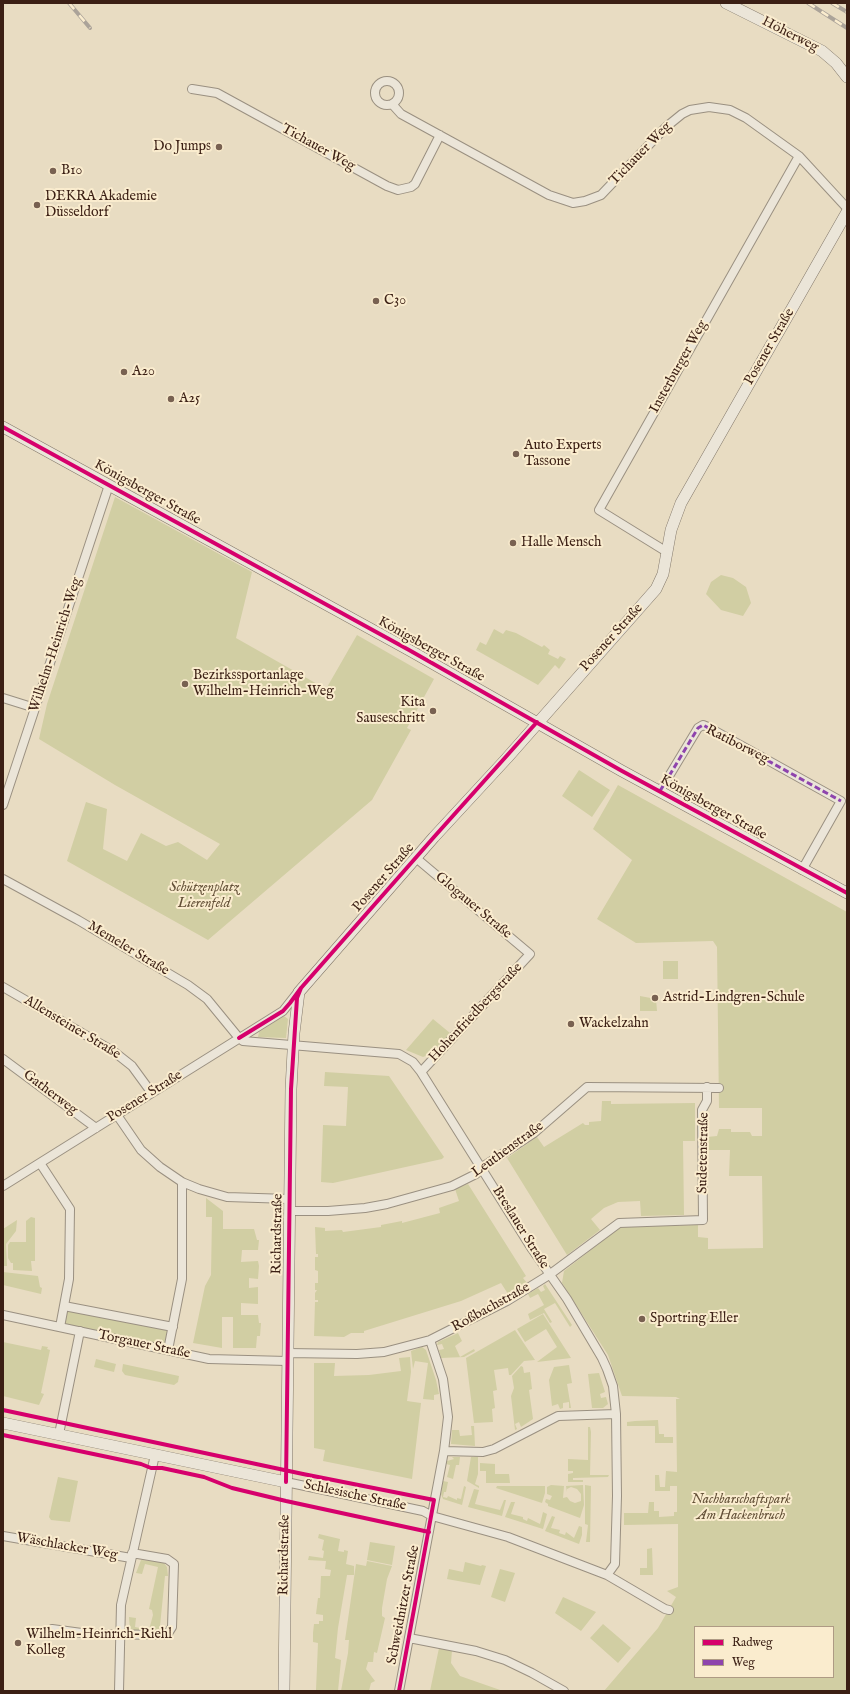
<!DOCTYPE html>
<html>
<head>
<meta charset="utf-8">
<style>
	body { margin:0 }
	#map { position:relative; width:850px; height:1694px; overflow:hidden; background:#e8dcc2; font-family:"IM FELL English",serif }
	canvas { display:block }
	.frame { position:absolute; inset:0; border:4px solid #3b1f14; pointer-events:none }
	.legend { position:absolute; left:694px; top:1626px; width:140px; height:52px; box-sizing:border-box; background:#faecce; border:1px solid #ae9a84; margin:0; padding:5px 7px; list-style:none; font-size:12px; color:#3b1f14 }
	.legend li { display:flex; align-items:center; gap:8px; height:20px }
	.legend b { width:20px; border:1px solid #ae9a84 }
</style>
</head>
<body>
<div id="map">
<canvas width="850" height="1694"></canvas>
<div class="frame"></div>
<ul class="legend">
<li><b style="height:5px;background:#d6006c"></b>Radweg</li>
<li><b style="height:5px;background:#8e44ad"></b>Weg</li>
</ul>
</div>
<script>
const g = document.querySelector('canvas').getContext('2d');
g.lineJoin = 'round';
function fill(path, color) { g.fillStyle = color; g.fill(path, 'evenodd'); }
const toPath = rows => new Path2D(rows.map(r => 'M' + r).join(''));
function stroke(path, color, width, dash) { g.strokeStyle = color; g.lineWidth = width; g.lineCap = dash ? 'butt' : 'round'; g.setLineDash(dash || []); g.stroke(path); }
function write(font, color, halo, rows, align = 'center') {
  g.font = font + ' "IM FELL English",serif'; g.lineWidth = 4; g.setLineDash([]); g.textBaseline = 'middle'; g.strokeStyle = halo; g.fillStyle = color; for (const [text, x, y, turn = 0] of rows) {
    g.save(); g.translate(x, y); g.rotate((+turn || 0) * Math.PI / 180); g.textAlign = isNaN(turn) ? turn : align; if (halo) g.strokeText(text, 0, 0); g.fillText(text, 0, 0); g.restore();
  }
}
const green = toPath([
	[115,497,252,572,236,638,326,689,357,635,434,679,407,728,411,730,372,800,208,940,67,861,86,802,107,809,103,849,127,861,141,833,166,846,178,842,207,860,220,844,115,785,39,739,47,704],
	[721,575,733,578,746,587,751,603,743,616,721,610,706,594,711,582],
	[494,629,503,634,506,630,516,633,542,647,544,645,550,650,548,654,558,659,560,656,566,659,559,669,555,665,538,685,476,650,480,642,486,645],
	[579,770,610,790,592,817,562,796],
	[618,785,847,912,847,1691,604,1691,658,1628,676,1597,667,1591,678,1587,678,1524,624,1525,624,1513,648,1513,649,1502,654,1502,654,1511,659,1511,659,1517,674,1516,674,1512,677,1512,677,1486,670,1486,670,1491,655,1491,655,1475,659,1475,660,1487,665,1487,666,1471,677,1472,676,1399,680,1399,676,1397,622,1396,608,1355,562,1283,564,1271,620,1227,698,1225,698,1237,708,1238,708,1249,763,1248,762,1176,729,1176,730,1150,708,1150,707,1137,717,1136,719,1129,731,1129,731,1132,750,1132,752,1136,762,1136,762,1108,719,1108,717,947,713,941,636,943,597,919,632,860,593,829],
	[695,1627,833,1627,833,1677,695,1677],
	[663,961,678,961,678,979,663,979],
	[640,996,656,999,657,1011,640,1011],
	[284,1016,288,1019,286,1038,258,1037,259,1032],
	[433,1019,450,1033,433,1053,423,1057,406,1050],
	[325,1072,389,1076,444,1157,442,1159,333,1183,321,1182,323,1125,346,1126,348,1087,324,1086],
	[602,1101,611,1101,611,1104,695,1103,695,1141,683,1141,684,1215,641,1216,640,1201,618,1202,604,1208,591,1219,600,1230,567,1255,507,1158,537,1137,544,1147,583,1123,585,1125,589,1125,589,1122,601,1121],
	[468,1184,526,1276,523,1278,527,1283,508,1294,501,1283,461,1301,364,1331,364,1333,351,1333,344,1337,314,1336,315,1302,318,1302,318,1300,315,1300,315,1293,317,1290,315,1290,315,1283,318,1283,318,1271,315,1270,315,1257,318,1257,318,1254,316,1254,315,1227,325,1228,325,1231,342,1230,343,1232,381,1227,381,1225,402,1221,402,1223,440,1213,439,1208,459,1201,455,1189],
	[206,1198,223,1211,223,1229,254,1229,257,1240,259,1240,258,1250,242,1250,241,1262,258,1261,259,1266,258,1279,249,1278,249,1288,258,1287,258,1304,241,1303,241,1315,258,1315,259,1323,261,1323,260,1336,257,1336,256,1348,233,1348,233,1317,222,1317,222,1348,193,1343,205,1286,211,1275,212,1217,206,1217],
	[31,1217,35,1218,35,1261,31,1261,32,1271,13,1270,13,1263,11,1263,8,1258,8,1245,10,1242,26,1242,26,1221],
	[17,1220,16,1231,6,1244,7,1266,3,1266,3,1229],
	[3,1272,38,1276,40,1287,42,1288,41,1294,3,1285],
	[545,1284,572,1325,570,1327,555,1303,544,1309,552,1322,550,1323,544,1313,530,1320,528,1314,544,1305,538,1294,530,1298,528,1294,538,1288,541,1292,545,1290,543,1286],
	[67,1309,167,1329,168,1331,166,1345,164,1346,68,1326,64,1321],
	[543,1314,571,1358,537,1362,557,1347,546,1329,525,1342,517,1329],
	[515,1330,535,1360,524,1361,511,1375,509,1375,508,1368,494,1370,497,1390,493,1391,495,1408,492,1409,493,1422,474,1423,466,1358],
	[458,1333,462,1341,455,1346,460,1357,474,1349,475,1351,464,1357,441,1358,439,1350,444,1349,442,1344,437,1345,438,1342],
	[3,1342,41,1350,42,1346,48,1347,47,1349,50,1350,41,1393,44,1394,39,1405,3,1396],
	[422,1347,426,1350,436,1380,439,1394,434,1395,434,1400,423,1399,428,1363,415,1361,413,1369,411,1351],
	[410,1357,411,1372,407,1401,421,1403,412,1479,323,1461,325,1450,314,1448,314,1363,335,1363,334,1376,369,1375,401,1371,399,1358],
	[96,1359,116,1364,114,1372,94,1367],
	[123,1364,179,1376,178,1382,174,1385,125,1375,122,1371],
	[569,1365,572,1383,567,1384,571,1408,569,1408,569,1402,563,1403,563,1408,560,1409,558,1404,552,1406,549,1380,554,1367],
	[521,1366,523,1367,524,1373,530,1372,532,1389,529,1390,533,1419,521,1427,519,1422,515,1424,517,1429,515,1430,511,1396,514,1388,512,1376],
	[599,1373,605,1392,600,1394,601,1398,606,1397,608,1404,603,1408,592,1408,588,1374],
	[658,1420,659,1434,664,1434,664,1437,673,1437,673,1443,655,1443,655,1426,627,1426,627,1422,635,1421],
	[471,1426,474,1426,475,1446,451,1444,452,1430,459,1430,460,1436,472,1435],
	[588,1427,590,1427,591,1432,590,1475,609,1475,608,1477,573,1478,573,1480,583,1480,583,1482,568,1482,568,1474,573,1473,573,1471,568,1471,568,1459,588,1460],
	[452,1457,460,1457,459,1465,456,1465,453,1479,447,1477,450,1465,446,1464,447,1461,454,1459],
	[471,1457,478,1457,478,1474,475,1484,479,1486,479,1488,467,1481],
	[480,1463,495,1464,495,1474,509,1474,510,1483,486,1483,486,1471,480,1471],
	[58,1477,78,1481,70,1522,51,1520,49,1517],
	[443,1481,448,1482,446,1492,444,1492,443,1497,447,1498,448,1496,457,1500,457,1498,461,1499,464,1486,466,1487,462,1505,443,1499,441,1494],
	[551,1485,564,1486,563,1498,567,1497,570,1501,575,1503,581,1501,581,1494,577,1489,571,1487,567,1489,567,1492,566,1486,583,1485,584,1505,580,1518,548,1506,548,1504,545,1502,546,1499,550,1500,552,1496,547,1494,547,1487],
	[585,1485,591,1486,590,1542,586,1542,588,1525,585,1524],
	[497,1486,545,1486,545,1493,542,1503,496,1488],
	[474,1489,479,1490,475,1504,500,1510,504,1500,506,1500,502,1516,468,1507],
	[511,1502,515,1502,511,1514,523,1517,523,1519,527,1521,528,1518,540,1524,543,1512,547,1514,543,1529,505,1517],
	[552,1516,555,1517,551,1528,560,1530,559,1533,565,1535,566,1532,574,1538,579,1526,582,1527,582,1535,579,1544,545,1531],
	[319,1534,340,1539,338,1551,344,1552,344,1550,348,1551,346,1564,354,1566,354,1575,347,1575,338,1628,335,1658,341,1660,338,1691,316,1690,318,1643,313,1642,313,1633,314,1624,319,1624,319,1621,323,1621,323,1615,316,1614,318,1598,320,1598,321,1576,330,1576,331,1570,325,1569,326,1561,308,1560,309,1556,323,1558,324,1551,322,1550,324,1540,318,1538],
	[370,1542,395,1546,392,1565,367,1560],
	[652,1548,653,1575,640,1575,640,1568,647,1568,647,1549],
	[141,1560,161,1562,164,1563,167,1567,168,1576,165,1576,160,1626,165,1628,162,1631,132,1632,130,1630,129,1617,136,1618,135,1627,149,1630,153,1615,152,1610,149,1609,158,1567,145,1564,142,1574,136,1573],
	[367,1561,392,1566,387,1579,382,1608,382,1616,385,1618,377,1653,374,1652,373,1662,368,1662,366,1669,375,1681,371,1683,369,1691,341,1691,348,1653,349,1640,345,1640,356,1564,366,1566],
	[465,1562,481,1566,482,1565,486,1566,480,1585,447,1579,449,1569,463,1572],
	[500,1569,515,1573,505,1602,491,1597],
	[563,1597,596,1612,581,1631,555,1613],
	[603,1624,631,1648,618,1663,590,1638],
	[439,1648,452,1650,451,1663,460,1676,503,1691,430,1691]
]);
const street = toPath([
	'375 93a12 12 0 1 1 24 0a12 12 0 1 1-24 0Z',
	[192,89,217,93,387,186,398,190,411,187,415,184,440,135],
	[392,104,401,114,549,195,573,203,585,201,601,195,666,127,682,114,690,110,709,107,730,110,746,118,799,156,847,208],
	[667,552,599,510,799,156],
	[3,698,35,708],
	[660,791,698,728,703,725,708,727,841,801,802,870],
	[3,805,109,485],
	[416,858,530,954,421,1072],
	[3,879,78,920,188,985,207,999,239,1038,243,1041,399,1054,413,1062,421,1072,532,1249,567,1299,602,1358,607,1369,613,1386,616,1414,617,1496,615,1564,607,1575],
	[3,987,113,1051,132,1066,151,1092],
	[3,1059,96,1128],
	[117,1115,141,1150,160,1167,182,1182,199,1189,227,1197,289,1199],
	[40,1163,70,1209,69,1279,60,1327],
	[3,1186,283,1011,298,992],
	[289,1211,328,1211,365,1208,387,1204,452,1186,476,1174,481,1168,534,1133,587,1087,719,1088],
	[64,1306,173,1327],
	[3,1315,209,1359,287,1361],
	[168,1350,182,1279,182,1182],
	[287,1353,357,1354,384,1352,430,1340,507,1301,549,1275,619,1223,703,1220,702,1110,707,1101,707,1087],
	[59,1434,80,1331],
	[444,1451,483,1452,494,1449,558,1416,616,1414],
	[286,1482,423,1511,432,1516,508,1537,607,1575,665,1609,669,1610],
	[3,1536,131,1558],
	[52,1629,89,1634,167,1635,172,1627,174,1564,167,1559,132,1553],
	[409,1638,476,1651,505,1660,532,1673,564,1691],
	[119,1691,121,1605,155,1455],
	[399,1691,444,1451,448,1417,443,1379,430,1340]
]);
const secondary = toPath([
	[726,3,822,51,836,63,847,77],
	[3,427,409,650,622,771,847,893],
	[3,1423,286,1482],
	[284,1691,291,1089,294,1033,299,992,434,837,507,758,656,589,663,574,671,530,681,503,847,212]
]);
const rail = toPath([
	[69,3,90,28],
	[808,3,847,28],
	[832,3,847,12]
]);
const quiet = toPath([
	[660,791,698,728,703,725,841,801]
]);
const cycleway = toPath([
	[3,427,409,650,622,771,847,893],
	[239,1038,283,1011,290,1003,301,988,434,837,537,722],
	[3,1410,303,1474,434,1500,399,1691],
	[3,1435,141,1464,151,1468,162,1468,204,1477,232,1488,286,1501,429,1532],
	[286,1482,291,1089,297,998,301,988]
]);
const markers = [
	[219,147,4,"#786151"],
	[53,171,4,"#786151"],
	[37,205,4,"#786151"],
	[376,301,4,"#786151"],
	[124,372,4,"#786151"],
	[171,399,4,"#786151"],
	[516,454,4,"#786151"],
	[513,543,4,"#786151"],
	[185,684,4,"#786151"],
	[433,711,4,"#786151"],
	[655,998,4,"#786151"],
	[571,1024,4,"#786151"],
	[642,1319,4,"#786151"],
	[18,1643,4,"#786151"]
];
const streetNames = [
	["Höherweg",790,35,27],
	["Tichauer Weg",318,148,29],
	["Tichauer Weg",641,154,-46],
	["Posener Straße",770,347,-60],
	["Insterburger Weg",679,367,-61],
	["Königsberger Straße",147,493,29],
	["Posener Straße",612,638,-48],
	["Wilhelm-Heinrich-Weg",56,645,-72],
	["Königsberger Straße",431,650,29],
	["Ratiborweg",737,745,27],
	["Königsberger Straße",713,808,29],
	["Posener Straße",384,878,-49],
	["Glogauer Straße",473,906,40],
	["Memeler Straße",128,949,31],
	["Hohenfriedbergstraße",476,1013,-47],
	["Allensteiner Straße",72,1028,31],
	["Gatherweg",50,1093,37],
	["Posener Straße",145,1097,-32],
	["Leuthenstraße",508,1150,-36],
	["Sudetenstraße",704,1153,-89],
	["Breslauer Straße",520,1228,58],
	["Richardstraße",278,1234,-89],
	["Roßbachstraße",491,1308,-29],
	["Torgauer Straße",144,1345,12],
	["Schlesische Straße",355,1496,12],
	["Wäschlacker Weg",67,1547,10],
	["Richardstraße",285,1555,-89],
	["Schweidnitzer Straße",404,1605,-79]
];
const poiNames = [
	["Do Jumps",211,147,"right"],
	["B10",61,171],
	["DEKRA Akademie",45,197],
	["Düsseldorf",45,213],
	["C30",384,301],
	["A20",132,372],
	["A25",179,399],
	["Auto Experts",524,446],
	["Tassone",524,462],
	["Halle Mensch",521,543],
	["Bezirkssportanlage",193,676],
	["Wilhelm-Heinrich-Weg",193,692],
	["Kita",425,703,"right"],
	["Sauseschritt",425,719,"right"],
	["Astrid-Lindgren-Schule",663,998],
	["Wackelzahn",579,1024],
	["Sportring Eller",650,1319],
	["Wilhelm-Heinrich-Riehl",26,1635],
	["Kolleg",26,1651]
];
const parkNames = [
	["Schützenplatz",204,888],
	["Lierenfeld",204,904],
	["Nachbarschaftspark",741,1500],
	["Am Hackenbruch",741,1516]
];
fill(green, '#d1cea3');
stroke(street, '#9a9081', 10);
stroke(secondary, '#827769', 12);
stroke(street, '#ebe5d8', 8);
stroke(secondary, '#ebe5d8', 11);
stroke(rail, '#aba399', 4);
stroke(rail, '#faecce', 2.5, [8]);
stroke(quiet, '#8e44ad', 3, [6, 3]);
stroke(cycleway, '#d6006c', 4);
for (const [x, y, r, color] of markers) { const dot = new Path2D(); dot.arc(x, y, r, 0, 2 * Math.PI); g.fillStyle = color; g.fill(dot); stroke(dot, '#faecce', 1.5); }
write('14px', '#3b1f14', '#faecce', streetNames);
write('14px', '#3b1f14', '#faecce', poiNames, 'left');
write('italic 14px', '#635037', '#faecce', parkNames);
</script>
</body>
</html>
